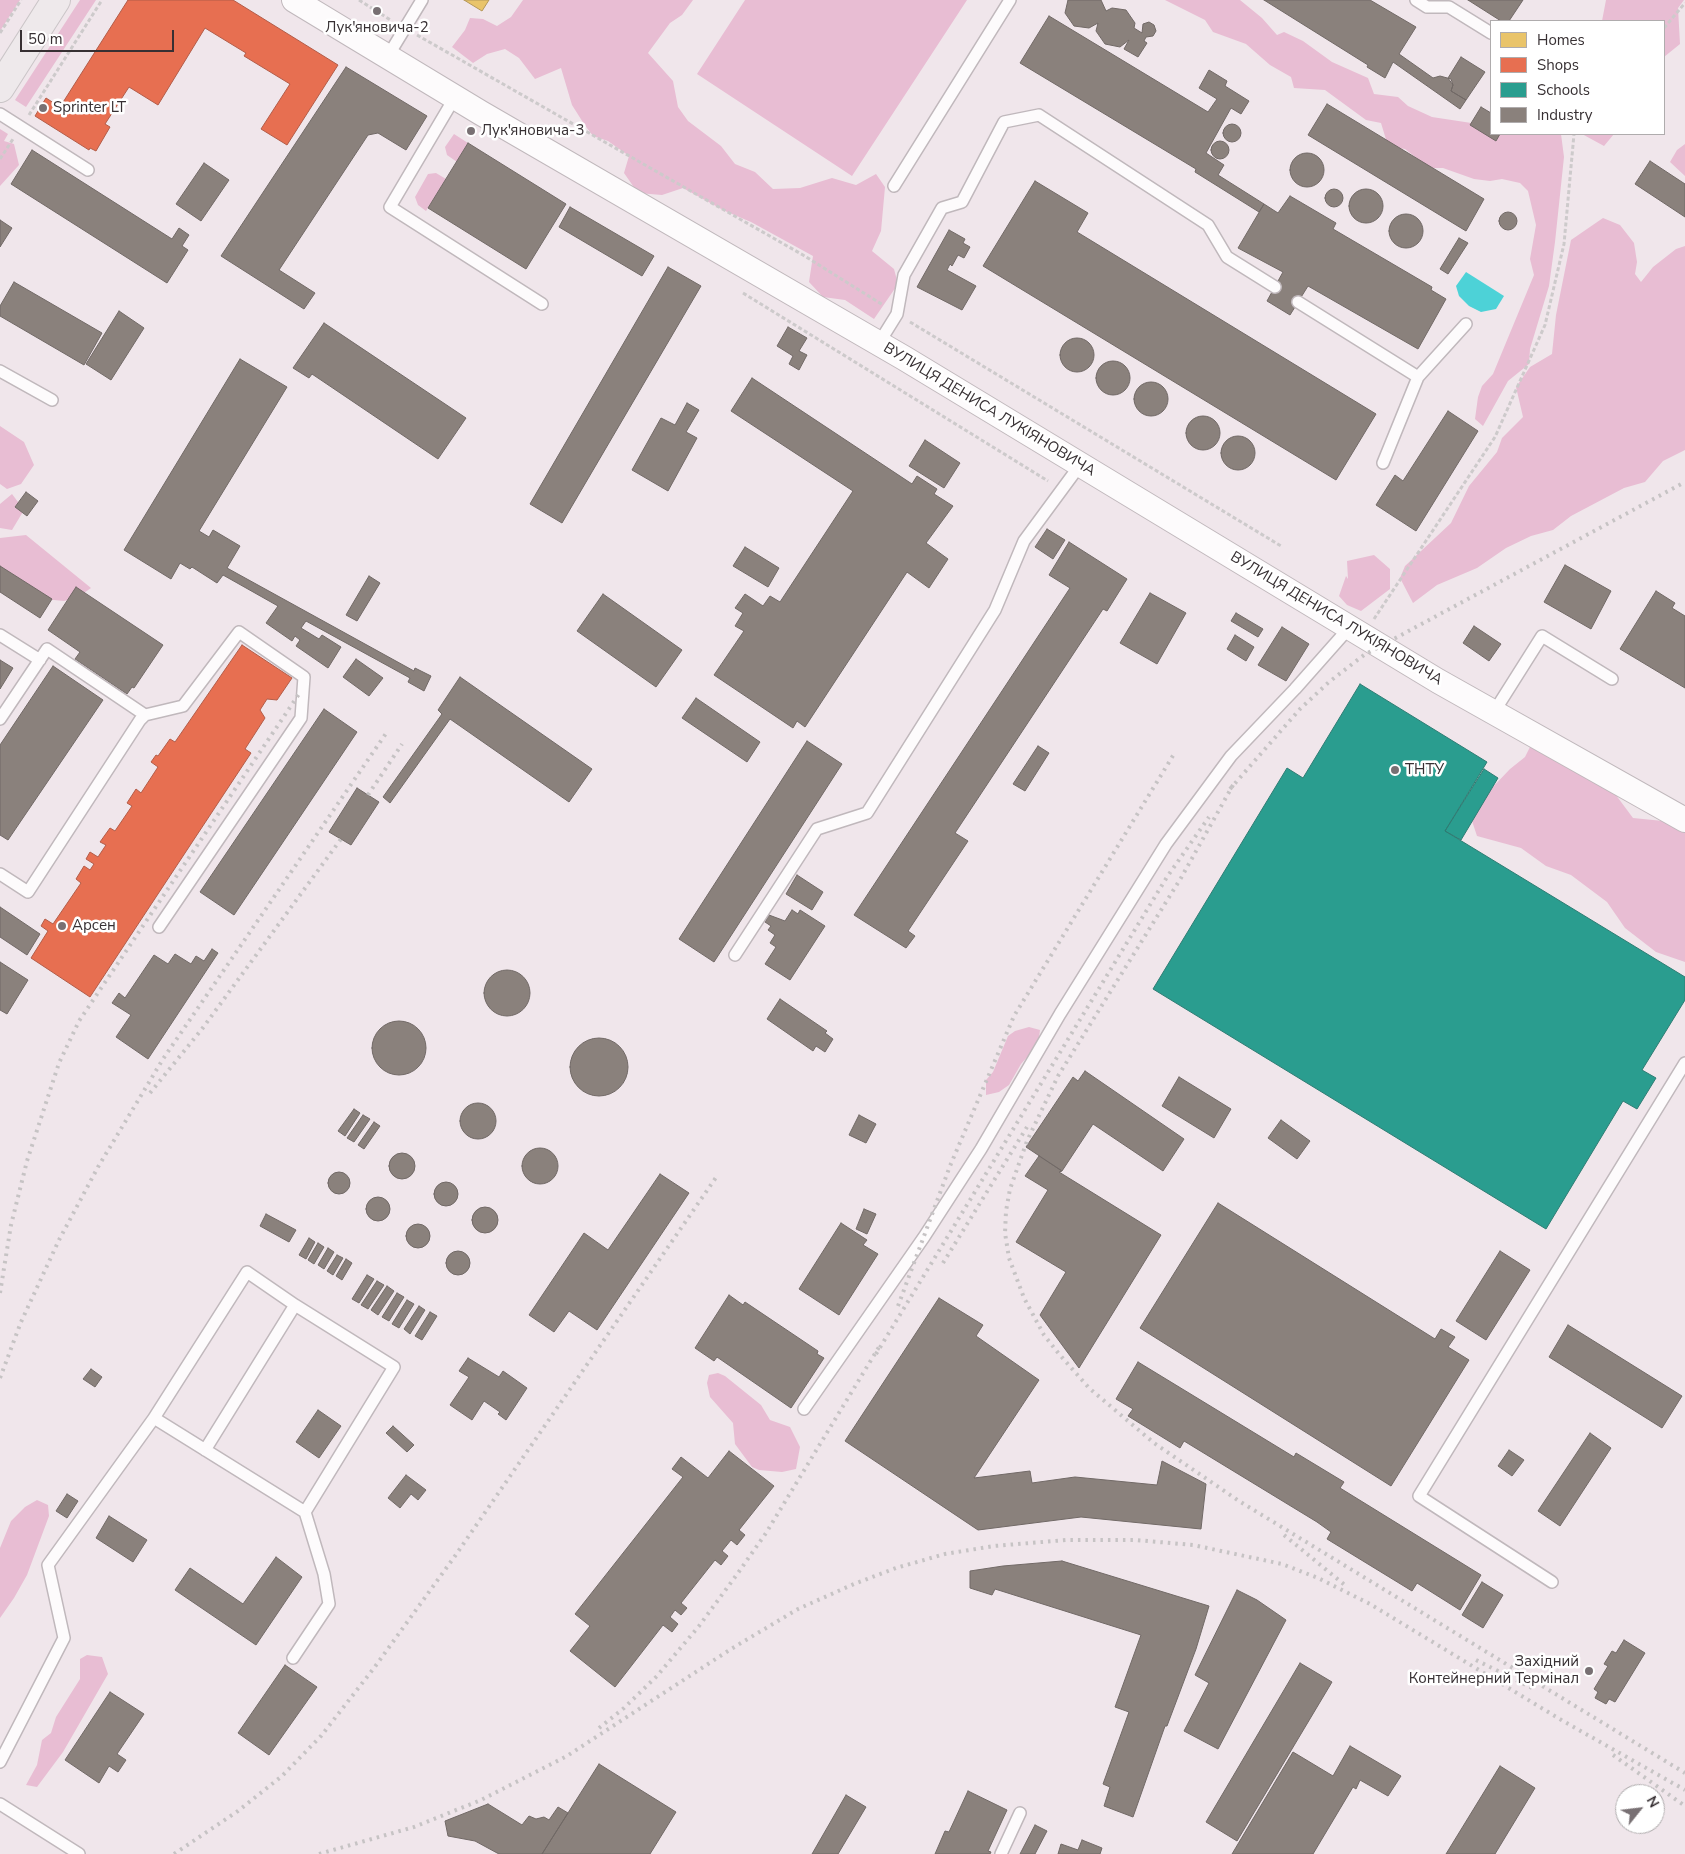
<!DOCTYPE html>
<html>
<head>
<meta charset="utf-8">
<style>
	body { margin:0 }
	#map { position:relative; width:1685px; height:1854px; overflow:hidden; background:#f0e6eb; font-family:"Nunito Sans",sans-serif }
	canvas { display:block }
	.legend { position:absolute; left:1490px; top:20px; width:175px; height:115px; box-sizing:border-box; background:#fff; border:1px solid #afacad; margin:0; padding:6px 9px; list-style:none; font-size:15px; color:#373033 }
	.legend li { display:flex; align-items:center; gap:10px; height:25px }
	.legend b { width:25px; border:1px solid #afacad }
	.north { position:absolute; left:1615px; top:1784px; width:50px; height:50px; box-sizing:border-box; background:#fff; border:1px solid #afacad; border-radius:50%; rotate:61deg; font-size:14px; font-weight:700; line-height:20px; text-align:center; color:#373033 }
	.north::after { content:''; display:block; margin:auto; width:18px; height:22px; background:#787073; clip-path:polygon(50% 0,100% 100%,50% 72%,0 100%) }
	.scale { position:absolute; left:20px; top:30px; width:154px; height:22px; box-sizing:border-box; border:2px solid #373033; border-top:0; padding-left:6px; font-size:15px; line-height:18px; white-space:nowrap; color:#373033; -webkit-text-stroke:4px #fff; paint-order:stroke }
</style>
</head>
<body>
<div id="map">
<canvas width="1685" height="1854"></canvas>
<ul class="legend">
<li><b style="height:14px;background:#e9c46a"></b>Homes</li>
<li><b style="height:14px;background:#e76f51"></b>Shops</li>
<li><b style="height:14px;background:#2a9d8f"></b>Schools</li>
<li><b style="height:14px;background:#8a817c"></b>Industry</li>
</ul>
<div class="north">N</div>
<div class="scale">50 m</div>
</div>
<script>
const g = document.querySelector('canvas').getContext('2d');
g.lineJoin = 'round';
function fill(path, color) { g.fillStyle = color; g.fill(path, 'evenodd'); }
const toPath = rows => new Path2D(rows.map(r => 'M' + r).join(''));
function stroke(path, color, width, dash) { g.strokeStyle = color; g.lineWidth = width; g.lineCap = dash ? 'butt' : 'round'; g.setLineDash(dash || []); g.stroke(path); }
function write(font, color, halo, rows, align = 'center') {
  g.font = font + ' "Nunito Sans",sans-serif'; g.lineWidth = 5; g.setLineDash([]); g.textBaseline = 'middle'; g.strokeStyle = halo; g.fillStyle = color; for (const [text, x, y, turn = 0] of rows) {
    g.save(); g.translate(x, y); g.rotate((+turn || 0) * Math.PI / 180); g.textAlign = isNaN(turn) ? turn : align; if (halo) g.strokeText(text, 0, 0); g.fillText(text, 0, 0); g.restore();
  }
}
const green = toPath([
	[0,0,20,0,0,31],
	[80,0,96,0,26,107,15,100],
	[523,0,693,0,682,15,670,23,648,53,673,81,678,107,688,121,721,146,735,164,755,172,773,189,800,188,832,178,856,185,876,174,885,187,881,231,872,251,894,269,898,284,874,319,845,300,823,297,809,282,813,256,751,222,725,211,683,188,662,195,638,193,624,173,629,156,608,141,593,136,584,124,572,105,561,68,535,79,519,58,505,49,487,54,473,63,452,47,465,30,470,18,483,19,497,26,511,17],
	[745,0,967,0,852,176,697,74],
	[1165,0,1240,0,1262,18,1277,35,1284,32,1303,41,1332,62,1368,78,1374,94,1398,97,1408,106,1432,117,1491,126,1491,134,1561,134,1564,157,1555,242,1549,286,1530,349,1529,364,1508,381,1483,426,1475,419,1478,397,1482,386,1493,374,1534,275,1530,259,1536,225,1528,191,1520,183,1502,179,1490,181,1474,179,1443,168,1429,168,1405,149,1388,146,1381,123,1366,120,1325,90,1294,88,1291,77,1270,65,1246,44,1213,32,1205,20],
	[1606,0,1684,0,1678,8,1680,44,1664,57,1664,21,1602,21],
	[0,129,8,134,4,141,14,144,19,165,0,186],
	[454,134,468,143,457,162,447,155,445,147],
	[1582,134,1614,134,1604,146],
	[1685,144,1685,176,1670,162,1677,150],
	[436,173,446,179,426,211,418,205,415,197,428,174],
	[1603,218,1620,225,1634,243,1637,262,1635,274,1641,282,1653,267,1676,249,1685,246,1685,450,1663,461,1645,482,1624,488,1571,516,1553,530,1531,536,1506,548,1477,568,1437,585,1413,603,1400,578,1405,566,1451,523,1469,486,1497,452,1502,438,1523,417,1516,387,1530,367,1552,354,1556,315,1571,240],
	[0,426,24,442,34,465,21,484,7,489,0,484],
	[12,494,24,510,12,530,0,528,0,504],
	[26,535,91,588,78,597,64,601,34,598,0,580,0,538],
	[1374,555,1390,569,1390,589,1361,611,1347,605,1339,596,1346,576,1348,579,1347,561],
	[1533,741,1601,775,1633,818,1673,822,1685,833,1685,962,1656,952,1625,928,1607,902,1571,875,1546,866,1521,848,1477,836,1469,812,1510,769,1525,757],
	[1029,1027,1040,1030,1038,1045,1021,1064,1009,1085,999,1092,986,1095,986,1080,993,1072,1008,1036,1015,1031],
	[718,1373,725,1376,761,1405,770,1420,790,1427,800,1447,796,1469,782,1472,759,1470,752,1467,735,1444,733,1423,710,1397,707,1383,709,1375],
	[37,1500,48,1505,49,1516,27,1575,14,1598,0,1618,0,1548,11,1521,25,1507],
	[87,1655,102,1657,108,1674,63,1752,37,1787,26,1785,37,1765,42,1740,51,1733,56,1717,80,1679,80,1659]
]);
const water = toPath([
	[1466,272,1504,296,1496,309,1481,312,1469,306,1459,296,1456,286]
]);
const homes = toPath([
	[464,0,489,0,482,11,464,0]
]);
const shops = toPath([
	[128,0,233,0,338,65,287,145,261,129,290,84,244,56,246,53,205,28,158,105,129,87,105,124,110,127,96,151,90,148,89,150,35,116,46,98,60,107,128,0],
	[242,645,292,678,277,700,267,699,260,710,265,718,245,749,251,753,90,997,31,958,48,931,41,926,45,919,53,924,81,883,76,879,84,866,90,870,94,864,86,859,90,852,98,857,106,845,100,842,110,828,115,831,132,806,127,803,136,789,141,793,158,767,151,762,156,755,158,756,170,739,175,742,242,645]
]);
const schools = toPath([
	[1360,684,1487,762,1445,831,1685,977,1685,1000,1642,1070,1656,1078,1637,1109,1623,1101,1546,1229,1153,989,1287,768,1303,778,1360,684],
	[1484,769,1498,778,1461,840,1445,831,1484,769]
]);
const industry = toPath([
	[1068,0,1101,0,1106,11,1112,8,1126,10,1135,23,1134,28,1142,33,1143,24,1149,22,1154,25,1156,31,1153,36,1146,37,1144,41,1147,43,1138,57,1124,49,1129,40,1120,47,1105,44,1096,31,1098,23,1089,28,1074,26,1065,13,1068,0],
	[1264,0,1370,0,1416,27,1399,54,1433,78,1440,76,1451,79,1453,85,1451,91,1466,100,1460,109,1393,62,1385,78,1367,67,1368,65,1264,0],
	[1468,0,1523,0,1509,21,1501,21,1468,0],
	[1049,16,1208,112,1217,99,1199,88,1209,70,1227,81,1225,86,1249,101,1241,114,1231,108,1206,153,1224,165,1218,175,1264,204,1259,212,1195,172,1196,169,1020,63,1049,16],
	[1461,57,1485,72,1466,100,1451,91,1453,85,1448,78,1461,57],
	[346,67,427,116,406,150,378,133,368,135,279,270,315,293,304,309,221,256,346,67],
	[1327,104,1484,199,1466,231,1308,135,1327,104],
	[1481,107,1491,113,1491,134,1500,134,1496,141,1470,125,1481,107],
	'1223 133a9 9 0 1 1 18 0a9 9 0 1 1-18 0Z',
	'1211 150a9 9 0 1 1 18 0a9 9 0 1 1-18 0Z',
	[468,143,566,204,526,269,428,208,468,143],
	[32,150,172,239,179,228,189,235,182,246,188,250,167,283,11,184,32,150],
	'1290 170a17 17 0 1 1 34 0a17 17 0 1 1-34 0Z',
	[1650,161,1685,184,1685,217,1635,184,1650,161],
	[204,163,229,180,201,221,176,204,204,163],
	[1035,181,1088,213,1077,232,1376,414,1336,480,983,266,1035,181],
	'1349 206a17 17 0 1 1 34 0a17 17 0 1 1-34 0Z',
	'1325 198a9 9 0 1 1 18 0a9 9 0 1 1-18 0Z',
	[1290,196,1336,223,1333,229,1432,287,1431,290,1446,299,1418,349,1308,286,1290,315,1267,301,1283,272,1238,248,1264,204,1278,213,1290,196],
	[570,207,654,256,642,276,559,227,570,207],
	'1499 221a9 9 0 1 1 18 0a9 9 0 1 1-18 0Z',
	'1389 231a17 17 0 1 1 34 0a17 17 0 1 1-34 0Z',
	[0,220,12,228,0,247,0,220],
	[949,230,965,239,963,243,970,247,964,258,958,255,952,266,950,264,947,270,976,286,962,310,917,287,949,230],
	[1459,238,1468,243,1448,274,1440,269,1459,238],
	[668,267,701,286,562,523,530,504,668,267],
	[14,282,102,333,84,365,0,316,0,306,14,282],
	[119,311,144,328,111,380,86,364,119,311],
	[324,323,466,418,438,459,312,374,309,378,293,368,324,323],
	[788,327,807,338,799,351,807,355,799,370,789,364,793,356,777,346,788,327],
	'1060 355a17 17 0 1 1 34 0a17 17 0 1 1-34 0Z',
	[240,359,287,387,199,531,209,537,213,530,240,546,227,568,414,671,415,668,431,676,424,691,408,682,410,678,306,621,301,628,319,639,322,635,341,647,328,668,296,646,300,640,295,636,292,641,266,623,278,606,223,575,217,583,192,567,190,569,180,563,171,579,124,550,240,359],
	'1096 378a17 17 0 1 1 34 0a17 17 0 1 1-34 0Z',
	[752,378,912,484,917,476,937,489,934,494,953,506,926,543,948,559,929,588,907,572,805,727,797,721,793,728,714,675,744,631,735,626,743,613,735,608,745,594,763,606,770,596,780,602,853,491,731,411,752,378],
	'1134 399a17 17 0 1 1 34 0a17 17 0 1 1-34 0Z',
	[687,403,699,410,686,432,697,438,668,491,632,470,661,418,675,425,687,403],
	[1448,411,1478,431,1416,531,1376,505,1395,475,1403,481,1448,411],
	'1186 433a17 17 0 1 1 34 0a17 17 0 1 1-34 0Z',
	'1221 453a17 17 0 1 1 34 0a17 17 0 1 1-34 0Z',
	[925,440,960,463,944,488,909,466,925,440],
	[26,492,38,501,27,516,15,507,26,492],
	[1047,529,1065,540,1053,559,1035,547,1047,529],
	[1069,542,1127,579,1107,611,1103,609,955,833,968,841,908,931,915,936,906,948,854,915,1070,588,1049,575,1069,542],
	[745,547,779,568,768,587,733,566,745,547],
	[1565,565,1611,591,1591,629,1544,602,1565,565],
	[0,566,52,599,40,618,0,592,0,566],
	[369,576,380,583,357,621,346,615,369,576],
	[76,587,163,645,134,688,132,687,127,694,75,659,80,652,48,630,76,587],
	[1656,591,1675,603,1672,608,1685,616,1685,688,1620,649,1656,591],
	[1150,593,1186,613,1157,664,1120,643,1150,593],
	[603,594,682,650,656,687,577,631,603,594],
	[1236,613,1263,629,1258,637,1231,621,1236,613],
	[1474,626,1501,644,1489,661,1463,643,1474,626],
	[1282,627,1309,644,1286,681,1258,665,1282,627],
	[1235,635,1254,647,1246,661,1227,649,1235,635],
	[356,659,383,678,369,696,343,677,356,659],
	[0,660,13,668,0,689,0,660],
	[53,666,103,700,8,840,0,835,0,745,53,666],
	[460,677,592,769,569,802,450,719,390,803,383,797,442,714,438,710,460,677],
	[696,698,760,742,747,762,682,718,696,698],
	[324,709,357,732,234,915,200,892,324,709],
	[807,741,842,764,714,962,679,939,807,741],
	[1038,746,1049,753,1025,791,1013,784,1038,746],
	[357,788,379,802,351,845,329,832,357,788],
	[797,875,823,892,812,910,786,894,797,875],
	[0,907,40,934,27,955,0,937,0,907],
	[792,910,798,914,800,910,825,926,790,980,765,964,776,947,770,943,775,935,768,930,771,926,765,922,769,915,785,921,792,910],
	[212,949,218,953,148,1059,116,1037,131,1015,112,1003,119,993,125,998,154,955,168,964,175,954,191,964,196,956,204,961,212,949],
	[0,962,28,980,7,1014,0,1010,0,962],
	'484 993a23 23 0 1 1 46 0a23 23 0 1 1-46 0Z',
	[780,999,827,1031,825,1033,833,1039,825,1052,816,1046,813,1051,767,1019,780,999],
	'372 1048a27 27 0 1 1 54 0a27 27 0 1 1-54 0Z',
	'570 1067a29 29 0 1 1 58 0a29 29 0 1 1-58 0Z',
	[1085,1071,1184,1139,1163,1171,1093,1124,1062,1171,1026,1147,1073,1077,1078,1081,1085,1071],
	[1179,1077,1231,1109,1214,1138,1162,1106,1179,1077],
	'460 1121a18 18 0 1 1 36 0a18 18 0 1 1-36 0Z',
	[354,1109,360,1113,345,1136,338,1131,354,1109],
	[363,1115,370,1119,354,1142,347,1138,363,1115],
	[859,1115,876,1124,866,1143,849,1135,859,1115],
	[1281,1120,1310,1141,1297,1159,1268,1138,1281,1120],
	[374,1122,380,1126,364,1149,358,1145,374,1122],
	'522 1166a18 18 0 1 1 36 0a18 18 0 1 1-36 0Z',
	'389 1166a13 13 0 1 1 26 0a13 13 0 1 1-26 0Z',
	[1039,1156,1062,1171,1059,1172,1161,1235,1079,1368,1040,1315,1066,1272,1016,1242,1048,1190,1025,1176,1039,1156],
	'328 1183a11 11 0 1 1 22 0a11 11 0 1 1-22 0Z',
	[660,1174,689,1193,597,1330,569,1311,554,1332,529,1315,584,1233,608,1250,660,1174],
	'434 1194a12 12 0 1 1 24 0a12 12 0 1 1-24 0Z',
	'366 1209a12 12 0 1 1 24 0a12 12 0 1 1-24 0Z',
	[1218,1203,1435,1339,1441,1329,1455,1337,1448,1347,1469,1360,1391,1486,1140,1328,1218,1203],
	'472 1220a13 13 0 1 1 26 0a13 13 0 1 1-26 0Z',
	[864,1209,876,1214,867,1234,856,1229,864,1209],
	[266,1214,296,1230,289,1242,260,1226,266,1214],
	[841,1223,867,1240,863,1245,878,1254,839,1315,799,1289,841,1223],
	'406 1236a12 12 0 1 1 24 0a12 12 0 1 1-24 0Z',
	[309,1238,315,1242,306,1259,299,1255,309,1238],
	[318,1243,324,1247,314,1264,308,1260,318,1243],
	[328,1248,334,1252,324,1269,318,1265,328,1248],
	[1500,1251,1530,1270,1486,1340,1456,1321,1500,1251],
	'446 1263a12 12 0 1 1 24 0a12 12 0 1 1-24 0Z',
	[337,1255,343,1258,333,1275,327,1271,337,1255],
	[346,1259,352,1263,342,1280,336,1276,346,1259],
	[367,1275,374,1279,359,1303,352,1299,367,1275],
	[377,1281,384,1285,368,1309,361,1305,377,1281],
	[387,1286,394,1291,378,1315,371,1310,387,1286],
	[397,1293,404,1297,389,1321,382,1317,397,1293],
	[729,1295,743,1305,745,1302,818,1351,817,1354,824,1358,791,1408,717,1357,714,1361,695,1348,729,1295],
	[939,1298,983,1325,976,1336,1039,1380,974,1478,1030,1471,1032,1483,1075,1477,1157,1485,1162,1461,1206,1484,1201,1529,1081,1517,978,1530,845,1441,939,1298],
	[407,1300,414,1304,399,1328,392,1324,407,1300],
	[419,1306,425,1310,410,1334,404,1329,419,1306],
	[430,1312,437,1316,422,1340,415,1336,430,1312],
	[1568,1325,1682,1396,1662,1428,1549,1357,1568,1325],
	[468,1358,499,1377,503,1371,527,1388,506,1420,498,1414,500,1412,484,1401,472,1420,450,1405,469,1377,459,1371,468,1358],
	[1138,1362,1294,1457,1296,1453,1344,1482,1340,1488,1481,1575,1460,1610,1417,1583,1412,1591,1327,1539,1331,1532,1317,1522,1184,1441,1180,1448,1128,1416,1133,1409,1116,1399,1138,1362],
	[91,1369,102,1377,95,1387,83,1379,91,1369],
	[318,1410,341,1426,319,1458,296,1442,318,1410],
	[393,1426,414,1445,407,1452,386,1433,393,1426],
	[1590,1433,1611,1448,1560,1526,1538,1511,1590,1433],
	[1509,1450,1524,1460,1512,1476,1498,1466,1509,1450],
	[729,1451,774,1486,739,1530,745,1535,737,1545,731,1540,722,1551,728,1556,721,1565,715,1560,681,1603,687,1608,681,1615,675,1610,670,1617,678,1624,672,1632,663,1625,615,1687,570,1651,590,1626,575,1614,683,1477,672,1469,681,1457,708,1478,729,1451],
	[406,1475,426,1490,418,1500,411,1494,400,1508,388,1498,406,1475],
	[67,1494,78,1501,67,1518,56,1511,67,1494],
	[109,1516,147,1540,133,1562,96,1538,109,1516],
	[276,1557,302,1577,256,1645,175,1590,190,1568,243,1604,276,1557],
	[1062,1561,1209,1606,1196,1649,1167,1726,1165,1726,1133,1817,1104,1806,1110,1787,1103,1784,1129,1712,1115,1707,1141,1635,995,1589,992,1595,970,1588,970,1571,1003,1566,1062,1561],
	[1482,1582,1503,1595,1483,1628,1462,1615,1482,1582],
	[1237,1590,1257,1600,1286,1620,1218,1749,1184,1731,1209,1683,1195,1675,1237,1590],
	[1624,1640,1645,1653,1615,1702,1609,1699,1606,1704,1595,1698,1598,1692,1594,1689,1608,1666,1604,1664,1612,1651,1616,1653,1624,1640],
	[1300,1663,1332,1682,1237,1841,1206,1822,1300,1663],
	[285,1665,317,1687,269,1755,238,1733,285,1665],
	[110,1692,144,1714,117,1754,126,1760,118,1772,109,1766,99,1783,65,1760,110,1692],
	[1350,1746,1401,1776,1388,1796,1360,1780,1356,1789,1353,1787,1313,1854,1232,1854,1293,1752,1333,1776,1350,1746],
	[599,1764,676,1812,650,1854,542,1854,599,1764],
	[1500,1766,1535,1788,1495,1854,1446,1854,1500,1766],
	[968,1791,1007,1810,988,1851,991,1852,990,1854,935,1854,945,1831,949,1832,968,1791],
	[846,1795,866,1807,838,1854,812,1854,846,1795],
	[488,1804,522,1825,529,1816,536,1819,544,1817,549,1820,558,1807,568,1813,542,1854,499,1854,475,1841,448,1836,445,1821,488,1804],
	[1035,1825,1047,1831,1035,1854,1020,1854,1035,1825],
	[1082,1840,1102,1848,1100,1854,1058,1854,1061,1844,1078,1850,1082,1840]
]);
const path = toPath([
	[359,0,392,21],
	[1664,28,1685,3],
	[0,33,21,0],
	[417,35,803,255,883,305],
	[29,115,102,0],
	[0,159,13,139],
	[743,293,1048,481],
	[910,322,1281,546],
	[1374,619,1495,437,1545,325,1564,244,1574,134]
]);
const lane = toPath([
	[1416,0,1427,7,1449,7,1491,33],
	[388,56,422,0],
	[455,97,390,207,542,304],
	[0,114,88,170],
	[894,186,1010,0],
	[1298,302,1418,377],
	[879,343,897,314,904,275,942,208,962,202,1004,122,1039,115,1208,225,1227,257,1275,287],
	[0,371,52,400],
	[1383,463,1418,377,1466,324],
	[0,635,40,660],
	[1494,712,1542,636,1612,679],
	[0,719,47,649,145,715],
	[0,874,28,892,140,720,145,715,183,706,239,632,304,677,301,718,159,927],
	[735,955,817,829,867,813,995,610,1024,541,1080,465],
	[804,1409,924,1237,981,1149,1060,1014,1166,844,1231,756,1295,689,1349,628],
	[154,1418,247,1272,295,1305],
	[205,1450,295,1305,394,1367,305,1512],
	[1552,1582,1419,1496,1685,1063],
	[0,1762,64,1638,48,1565,154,1418,305,1512,324,1574,329,1604,293,1658],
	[0,1804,79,1854],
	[1001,1854,1020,1813]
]);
const street = toPath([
	[294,0,481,113,904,358,1438,681,1685,820]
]);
const primary = toPath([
	[0,88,56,0]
]);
const rail = toPath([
	[1233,785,1181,878,1058,1076,1027,1141,1010,1189,1006,1211,1005,1233,1009,1258,1024,1298,1044,1335,1059,1354,1089,1388,1154,1443,1239,1501,1685,1773],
	[1230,789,1300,709,1329,682,1364,655,1685,482],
	[368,795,402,744],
	[150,1093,202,1029,341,839],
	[943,1263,1027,1127],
	[0,1293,11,1225,27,1161,59,1063,79,1021,299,694],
	[898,1306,950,1166,1014,1016,1174,754],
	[876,1354,1167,877,1209,817],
	[0,1378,21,1322,59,1240,98,1167,163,1059,387,732],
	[1284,1535,1346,1586],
	[1476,1660,1536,1690],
	[599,1728,624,1708,657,1676,699,1626,738,1573,766,1533,879,1347],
	[1613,1755,1685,1806],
	[174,1854,238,1811,282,1776,321,1736,374,1668,455,1556,717,1176],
	[319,1854,414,1827,481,1800,567,1756,731,1649,798,1609,854,1584,896,1568,945,1554,994,1546,1066,1540,1136,1540,1193,1545,1282,1564,1318,1578,1370,1604,1563,1721,1685,1790]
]);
const markers = [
	[377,11,5,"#787073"],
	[43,108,5,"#787073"],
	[471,131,5,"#787073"],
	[1395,770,5,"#787073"],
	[62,926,5,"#787073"],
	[1589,1671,5,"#787073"]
];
const poiNames = [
	["Лук'яновича-2",377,28,"center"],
	["Sprinter LT",53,108],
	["Лук'яновича-3",481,131],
	["ТНТУ",1405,770],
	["Арсен",72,926],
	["Західний",1579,1662,"right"],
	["Контейнерний Термінал",1579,1679,"right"]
];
const streetNames = [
	["ВУЛИЦЯ ДЕНИСА ЛУКІЯНОВИЧА",989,410,31],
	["ВУЛИЦЯ ДЕНИСА ЛУКІЯНОВИЧА",1336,619,31]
];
fill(green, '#e8bdd3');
fill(water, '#4dd2d7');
fill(homes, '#e9c46a');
stroke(homes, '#b4985a', 1);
fill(shops, '#e76f51');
stroke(shops, '#b25c48', 1);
fill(schools, '#2a9d8f');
stroke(schools, '#2e7c73', 1);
fill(industry, '#8a817c');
stroke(industry, '#716966', 1);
stroke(lane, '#c0b8bc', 14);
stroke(street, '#c0b8bc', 26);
stroke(primary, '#cac5c7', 30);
stroke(path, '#cdcacb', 3, [4, 2.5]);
stroke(lane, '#fdfbfc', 11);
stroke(street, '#fdfbfc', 24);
stroke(primary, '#eee9eb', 28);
stroke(rail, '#c6c3c4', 4, [2.5, 5]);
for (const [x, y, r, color] of markers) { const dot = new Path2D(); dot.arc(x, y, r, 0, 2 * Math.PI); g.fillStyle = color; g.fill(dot); stroke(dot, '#fff', 2); }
write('15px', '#373033', '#fff', poiNames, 'left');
write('15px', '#373033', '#fff', streetNames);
</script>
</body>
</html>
